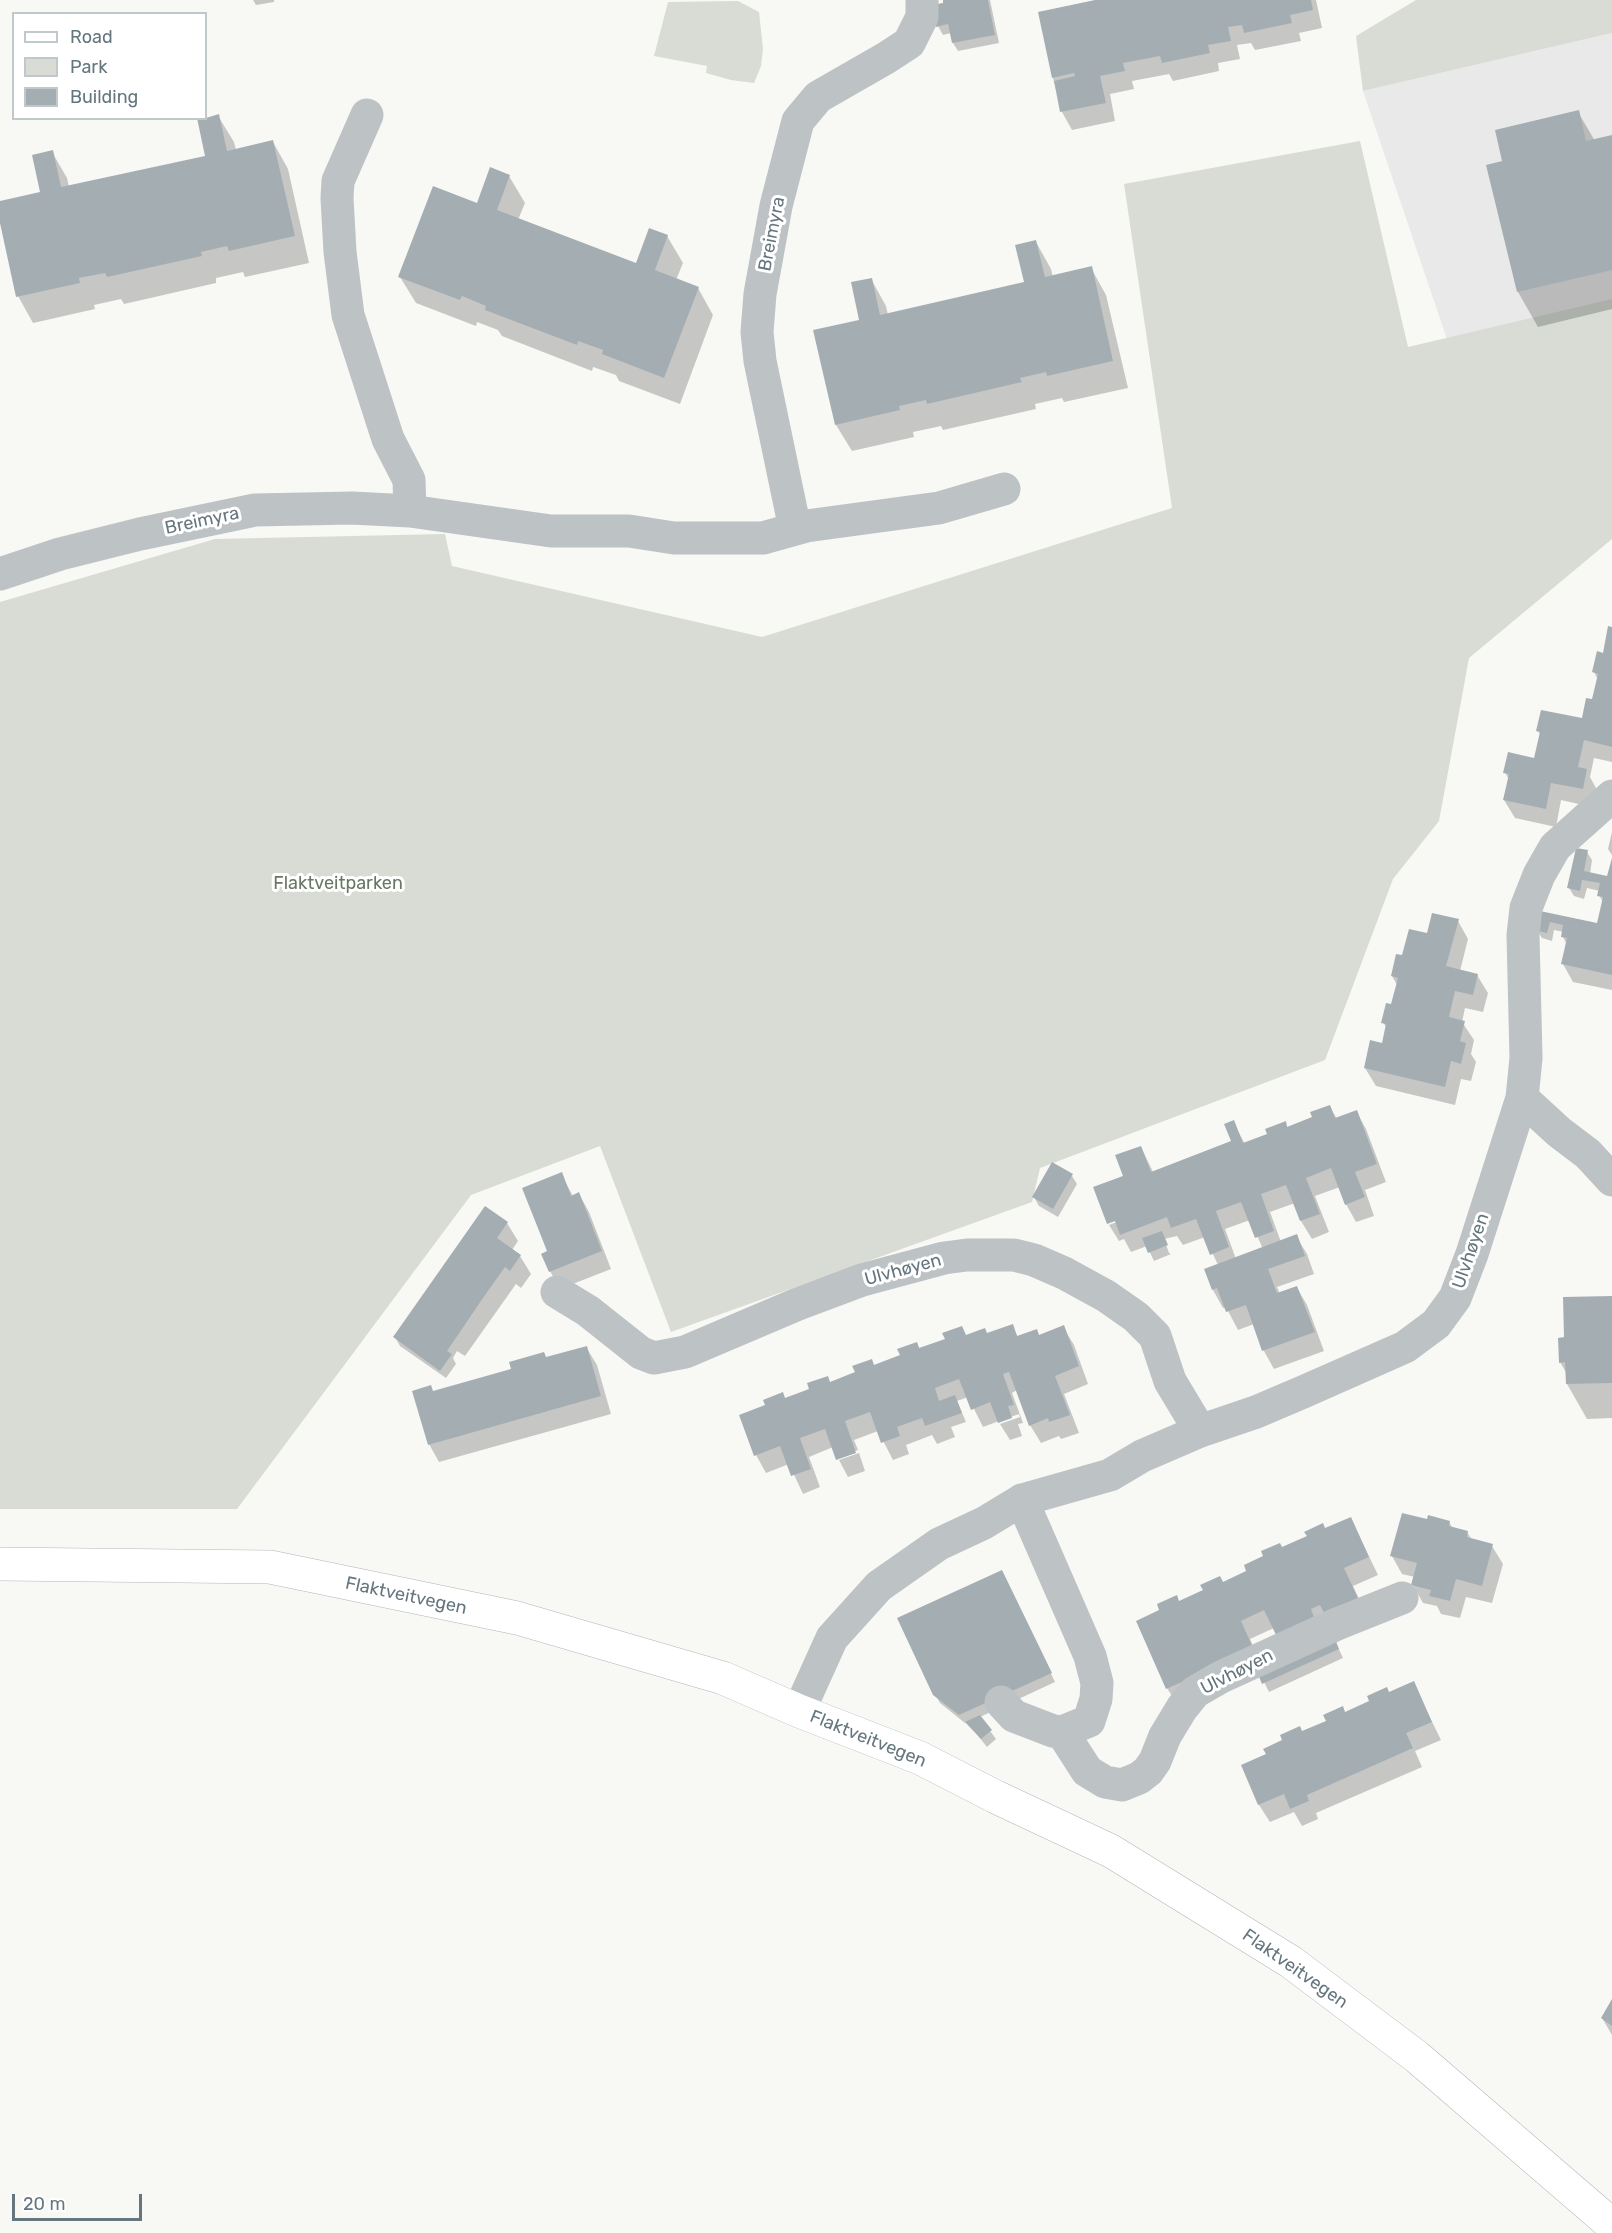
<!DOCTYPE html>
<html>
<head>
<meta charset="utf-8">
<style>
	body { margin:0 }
	#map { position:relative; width:1612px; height:2233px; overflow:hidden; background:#f8f8f5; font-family:Rubik,sans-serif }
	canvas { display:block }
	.legend { position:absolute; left:12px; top:12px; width:195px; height:108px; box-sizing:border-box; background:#fff; border:2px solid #c1c8cb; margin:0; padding:8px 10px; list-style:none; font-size:18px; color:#65767e }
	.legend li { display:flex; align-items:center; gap:12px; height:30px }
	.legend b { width:30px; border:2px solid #c1c8cb }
	.scale { position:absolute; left:12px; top:2194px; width:130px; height:27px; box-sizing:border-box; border:3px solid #65767e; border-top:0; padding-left:8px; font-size:18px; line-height:21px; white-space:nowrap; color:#65767e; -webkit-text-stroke:4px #fff; paint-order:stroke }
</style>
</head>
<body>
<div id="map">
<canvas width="1612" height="2233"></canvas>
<ul class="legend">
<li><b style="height:8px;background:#fff"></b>Road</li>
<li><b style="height:16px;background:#d8dcd5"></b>Park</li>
<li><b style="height:16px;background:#a4aeb2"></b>Building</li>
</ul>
<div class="scale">20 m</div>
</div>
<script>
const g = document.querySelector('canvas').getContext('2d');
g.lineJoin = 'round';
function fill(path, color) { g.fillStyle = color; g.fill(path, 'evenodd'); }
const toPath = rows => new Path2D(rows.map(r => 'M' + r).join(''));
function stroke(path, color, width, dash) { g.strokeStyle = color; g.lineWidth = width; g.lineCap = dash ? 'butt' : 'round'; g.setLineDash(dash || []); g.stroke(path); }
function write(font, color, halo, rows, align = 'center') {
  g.font = font + ' Rubik,sans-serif'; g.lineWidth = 6; g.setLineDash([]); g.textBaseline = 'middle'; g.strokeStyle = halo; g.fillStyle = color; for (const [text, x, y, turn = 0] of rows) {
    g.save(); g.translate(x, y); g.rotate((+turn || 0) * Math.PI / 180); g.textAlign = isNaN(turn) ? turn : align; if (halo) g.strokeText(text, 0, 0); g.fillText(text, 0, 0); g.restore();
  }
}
const built = toPath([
	[1612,33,1612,416,1483,446,1363,91]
]);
const green = toPath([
	[1416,0,1612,0,1612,33,1363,91,1356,36],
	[738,1,759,12,763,49,761,66,754,83,731,80,706,73,707,66,654,56,668,2],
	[1360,141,1408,347,1612,299,1612,539,1469,658,1439,821,1393,879,1325,1060,1040,1168,1032,1202,671,1332,600,1146,471,1195,237,1509,0,1509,0,602,215,539,445,534,452,566,762,637,1172,508,1124,184]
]);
const shadow = toPath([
	[253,0,274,0,274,2,256,5],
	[944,0,990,0,999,43,958,51,953,43,951,33,943,35,938,26,945,4],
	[1101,0,1316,0,1322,28,1299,33,1301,41,1255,50,1251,43,1237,45,1240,59,1218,63,1219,71,1173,81,1169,74,1132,81,1134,89,1110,94,1115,121,1072,130,1062,112,1053,78],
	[1578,112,1595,141,1612,137,1612,309,1538,327,1518,292,1488,166,1504,162],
	[218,116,234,142,236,150,273,142,288,169,309,263,245,277,243,272,216,278,216,283,124,304,121,299,94,305,95,309,33,323,18,296,0,216,0,202,42,193,52,152,67,178,69,187,207,157],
	[509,176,525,203,518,220,636,265,667,236,683,263,676,280,698,288,713,315,680,404,619,381,616,375,593,367,592,371,502,336,498,330,477,322,476,326,416,303,400,277],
	[1036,242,1051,269,1053,277,1091,268,1106,295,1128,388,1064,402,1062,398,1035,404,1036,409,943,430,941,426,913,432,914,437,852,451,836,425,871,279,886,306,888,315,1026,284],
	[1612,629,1612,762,1594,758,1590,777,1596,788,1592,807,1561,800,1556,827,1515,818,1504,800,1509,780,1505,772,1536,759,1541,736,1538,731,1583,720,1593,701,1598,680,1594,672,1604,654],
	[1612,832,1612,855,1608,849],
	[1587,852,1592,860,1590,874,1608,878,1612,861,1612,990,1573,982,1563,964,1567,945,1563,937,1564,932,1554,930,1552,941,1542,938,1537,930,1541,912,1598,925,1603,902,1599,895,1600,891,1587,888,1584,899,1574,896,1569,888],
	[1458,921,1468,939,1460,971,1477,975,1488,993,1483,1012,1465,1008,1462,1022,1474,1040,1471,1054,1476,1062,1471,1081,1461,1079,1455,1105,1376,1086,1365,1068,1383,1045,1387,1029,1383,1022,1392,1005,1397,985,1392,976,1403,956,1428,935],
	[1330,1107,1337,1119,1356,1111,1366,1129,1386,1182,1365,1190,1374,1216,1356,1222,1346,1204,1340,1187,1315,1196,1329,1232,1312,1239,1301,1221,1295,1203,1270,1212,1281,1242,1296,1236,1307,1254,1314,1274,1277,1287,1280,1294,1297,1288,1307,1305,1324,1351,1274,1369,1264,1351,1254,1324,1238,1330,1226,1307,1223,1308,1213,1290,1206,1270,1218,1265,1205,1237,1183,1245,1177,1236,1164,1239,1169,1253,1171,1254,1154,1261,1147,1246,1131,1252,1124,1239,1119,1241,1109,1225,1122,1220,1121,1217,1109,1222,1109,1224,1095,1188,1125,1177,1117,1156,1141,1147,1153,1172,1233,1142,1226,1125,1233,1122,1245,1144,1269,1135,1267,1130,1285,1123,1288,1128,1314,1118,1312,1113],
	[1250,1220,1263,1249,1236,1259,1225,1229],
	[561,1174,573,1196,579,1194,589,1212,611,1269,560,1289,550,1271,549,1252],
	[1072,1176,1077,1184,1058,1217,1039,1206,1034,1197],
	[507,1223,518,1241,512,1250,520,1256,531,1274,521,1288,516,1284,465,1356,457,1351,453,1358,456,1364,446,1378,400,1346,395,1337],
	[1612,1297,1612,1418,1587,1419,1567,1384,1567,1374,1560,1362,1566,1339],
	[1012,1326,1018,1337,1039,1336,1063,1327,1074,1345,1088,1384,1064,1394,1079,1433,1061,1439,1059,1436,1041,1443,1030,1425,1017,1390,1012,1393,1023,1423,1018,1424,1022,1436,1010,1440,1000,1424,1020,1417,1019,1414,1000,1421,1000,1423,999,1421,983,1427,968,1397,957,1401,966,1422,951,1427,955,1437,937,1444,932,1435,906,1445,909,1454,893,1460,878,1431,854,1440,858,1450,838,1457,838,1460,833,1447,809,1457,820,1487,803,1494,789,1464,766,1473,756,1455,785,1399,902,1356,917,1344,920,1349,967,1336,987,1334],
	[586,1347,597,1365,611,1414,439,1462,429,1444,434,1392],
	[859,1453,865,1471,848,1477,839,1460],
	[1351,1519,1378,1575,1353,1586,1367,1616,1336,1643,1343,1658,1269,1692,1258,1670,1178,1706,1167,1688,1138,1621,1248,1572,1281,1549],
	[1274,1628,1288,1654,1262,1666,1250,1639],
	[1428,1521,1449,1522,1453,1529,1467,1532,1472,1540,1492,1546,1503,1564,1492,1603,1466,1597,1460,1618,1441,1614,1437,1606,1423,1603,1413,1585,1415,1577,1402,1574,1392,1556],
	[1006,1580,1055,1682,980,1717,996,1739,987,1747,967,1722,965,1723,940,1703,935,1694],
	[1413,1683,1441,1740,1415,1751,1422,1767,1316,1813,1318,1819,1302,1826,1294,1812,1270,1822,1259,1805,1243,1766,1268,1755,1302,1733],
	[1612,2002,1612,2035,1602,2018]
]);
const building = toPath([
	[943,0,988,0,995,35,952,43,948,24,936,27,932,5,943,3],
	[1095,0,1311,0,1313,10,1290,15,1292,23,1244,33,1242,25,1228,27,1231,41,1208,45,1210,53,1162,63,1160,56,1123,63,1125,71,1100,76,1106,103,1060,112,1054,81,1075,76,1074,73,1052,78,1038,12],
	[1579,110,1586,141,1612,135,1612,270,1517,292,1486,165,1502,161,1495,130],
	[219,114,227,151,273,140,295,236,229,251,227,246,201,252,202,256,107,277,105,273,79,278,80,283,16,297,0,223,0,201,40,192,32,155,53,150,61,187,205,156,197,118,206,118],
	[490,167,510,175,497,210,636,263,649,228,668,235,655,270,699,287,664,378,602,354,603,350,578,341,577,345,485,310,486,306,462,296,460,300,398,277,433,186,477,203],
	[1036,240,1045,277,1092,266,1113,361,1047,376,1046,372,1020,378,1022,382,927,404,926,400,899,406,900,410,835,425,813,330,859,320,851,282,872,278,880,315,1024,282,1015,245],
	[1608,626,1612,627,1612,747,1584,740,1578,767,1587,769,1583,789,1551,783,1546,809,1503,800,1509,774,1503,773,1508,752,1534,758,1540,732,1536,731,1541,710,1582,718,1586,698,1592,699,1598,674,1592,672,1597,651,1603,653],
	[1576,848,1588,850,1584,871,1607,876,1612,858,1612,975,1561,964,1567,938,1561,937,1563,925,1550,922,1547,933,1535,930,1540,911,1597,923,1603,897,1597,896,1600,883,1582,880,1580,891,1567,888],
	[1432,913,1459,919,1446,966,1478,974,1473,995,1455,991,1449,1017,1465,1021,1460,1041,1466,1043,1461,1064,1451,1061,1445,1087,1364,1068,1370,1040,1382,1043,1386,1024,1381,1023,1386,1003,1391,1004,1398,978,1391,976,1396,954,1402,955,1409,929,1427,933],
	[1330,1105,1335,1118,1357,1110,1377,1164,1355,1172,1365,1197,1345,1205,1331,1168,1306,1178,1320,1214,1300,1221,1286,1185,1261,1194,1274,1231,1255,1238,1241,1202,1216,1211,1229,1247,1210,1255,1196,1219,1171,1228,1167,1217,1120,1235,1115,1221,1107,1224,1093,1187,1123,1176,1115,1155,1141,1146,1151,1172,1231,1141,1224,1124,1234,1120,1243,1143,1267,1134,1265,1129,1286,1121,1287,1127,1312,1117,1310,1112],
	[1052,1162,1073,1174,1053,1209,1032,1197],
	[562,1172,571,1196,579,1192,602,1251,549,1272,541,1254,547,1251,522,1188],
	[485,1206,508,1222,497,1238,521,1255,510,1271,505,1267,483,1298,447,1351,452,1354,440,1371,393,1337],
	[1162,1231,1168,1245,1148,1253,1142,1238],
	[1297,1234,1305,1256,1268,1269,1277,1293,1297,1286,1315,1332,1262,1351,1246,1305,1226,1312,1217,1288,1212,1290,1204,1269],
	[1612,1296,1612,1383,1566,1384,1565,1362,1559,1363,1558,1338,1564,1337,1563,1297],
	[1013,1324,1017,1336,1037,1329,1039,1335,1064,1325,1079,1366,1055,1376,1070,1415,1049,1422,1048,1418,1029,1426,1009,1372,1003,1374,1014,1405,1008,1406,1012,1418,998,1423,990,1402,971,1410,959,1379,935,1388,939,1401,955,1395,962,1413,925,1426,922,1418,897,1427,900,1436,881,1443,870,1412,845,1421,856,1453,836,1460,825,1429,800,1438,811,1469,791,1476,780,1446,754,1456,739,1415,765,1405,763,1400,783,1392,785,1398,809,1389,807,1383,828,1376,830,1382,855,1372,852,1366,872,1359,874,1365,900,1355,897,1349,917,1342,919,1348,945,1339,942,1333,962,1326,966,1335,985,1328,987,1333],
	[587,1346,601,1396,428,1445,412,1391,431,1385,433,1391,511,1369,509,1362,544,1352,546,1357],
	[1402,1513,1427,1519,1428,1515,1450,1521,1449,1526,1468,1531,1467,1537,1493,1544,1482,1586,1456,1579,1450,1601,1429,1596,1431,1590,1411,1585,1417,1563,1390,1556],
	[1351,1517,1369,1557,1344,1568,1358,1598,1324,1613,1320,1605,1311,1609,1314,1617,1278,1639,1264,1610,1241,1621,1254,1650,1166,1689,1136,1621,1159,1610,1157,1604,1177,1595,1179,1601,1203,1590,1200,1585,1220,1576,1223,1582,1246,1571,1244,1565,1263,1556,1261,1551,1280,1543,1282,1547,1307,1536,1304,1532,1323,1523,1325,1528],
	[1002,1570,1052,1673,959,1715,933,1695,897,1618],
	[1332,1632,1339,1649,1262,1684,1255,1667],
	[1414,1681,1432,1722,1406,1733,1413,1748,1307,1795,1309,1801,1290,1809,1284,1794,1258,1805,1241,1765,1266,1754,1263,1749,1282,1740,1280,1735,1300,1726,1302,1731,1326,1721,1323,1715,1343,1706,1345,1712,1369,1701,1367,1696,1387,1687,1389,1692],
	[980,1715,992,1730,981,1739,965,1722],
	[1612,1999,1612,2026,1601,2018]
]);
const minor = toPath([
	[367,115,338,181,337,198,340,252,348,315,388,439,409,480,410,511],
	[793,529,794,524,760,361,757,332,760,294,776,206,798,121,818,97,886,58,909,43,922,17,922,0],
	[0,574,60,554,140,534,255,510,352,508,410,511,551,531,629,531,674,538,763,538,806,526,939,508,1004,489],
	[1522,1098,1559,1132,1588,1154,1612,1180],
	[557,1292,588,1311,641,1353,654,1358,685,1352,798,1304,862,1280,944,1258,967,1255,1014,1255,1034,1260,1064,1273,1106,1296,1136,1317,1155,1336,1170,1381,1200,1431],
	[1001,1702,1014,1716,1053,1731,1062,1732,1089,1721,1096,1699,1097,1683,1090,1656,1022,1500],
	[799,1711,832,1638,879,1586,939,1544,984,1523,1022,1500,1110,1475,1142,1456,1200,1431,1256,1412,1303,1392,1405,1347,1436,1324,1455,1298,1472,1254,1522,1098,1526,1058,1523,935,1526,908,1539,875,1555,847,1612,796],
	[1062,1732,1087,1771,1105,1782,1122,1785,1139,1778,1148,1771,1155,1761,1165,1736,1182,1708,1195,1692,1221,1677,1337,1624,1402,1598]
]);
const major = toPath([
	[0,1564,270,1567,517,1618,723,1678,799,1711,920,1758,996,1797,1111,1851,1291,1962,1417,2057,1612,2225]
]);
const streetNames = [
	["Breimyra",772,234,-79],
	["Breimyra",202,521,-12],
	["Ulvhøyen",1471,1251,-71],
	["Ulvhøyen",903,1270,-15],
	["Flaktveitvegen",406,1596,12],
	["Ulvhøyen",1237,1672,-27],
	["Flaktveitvegen",868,1739,22],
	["Flaktveitvegen",1295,1969,35]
];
const parkNames = [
	["Flaktveitparken",338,884]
];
fill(built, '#e9e9e9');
fill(green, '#d8dcd5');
fill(shadow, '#0003');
fill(building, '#a4aeb2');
stroke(major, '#b1b7ba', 34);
stroke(minor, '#bdc2c5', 33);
stroke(major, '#fff', 33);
write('18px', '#65767e', '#fff', streetNames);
write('18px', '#697763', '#fff', parkNames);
</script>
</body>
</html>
